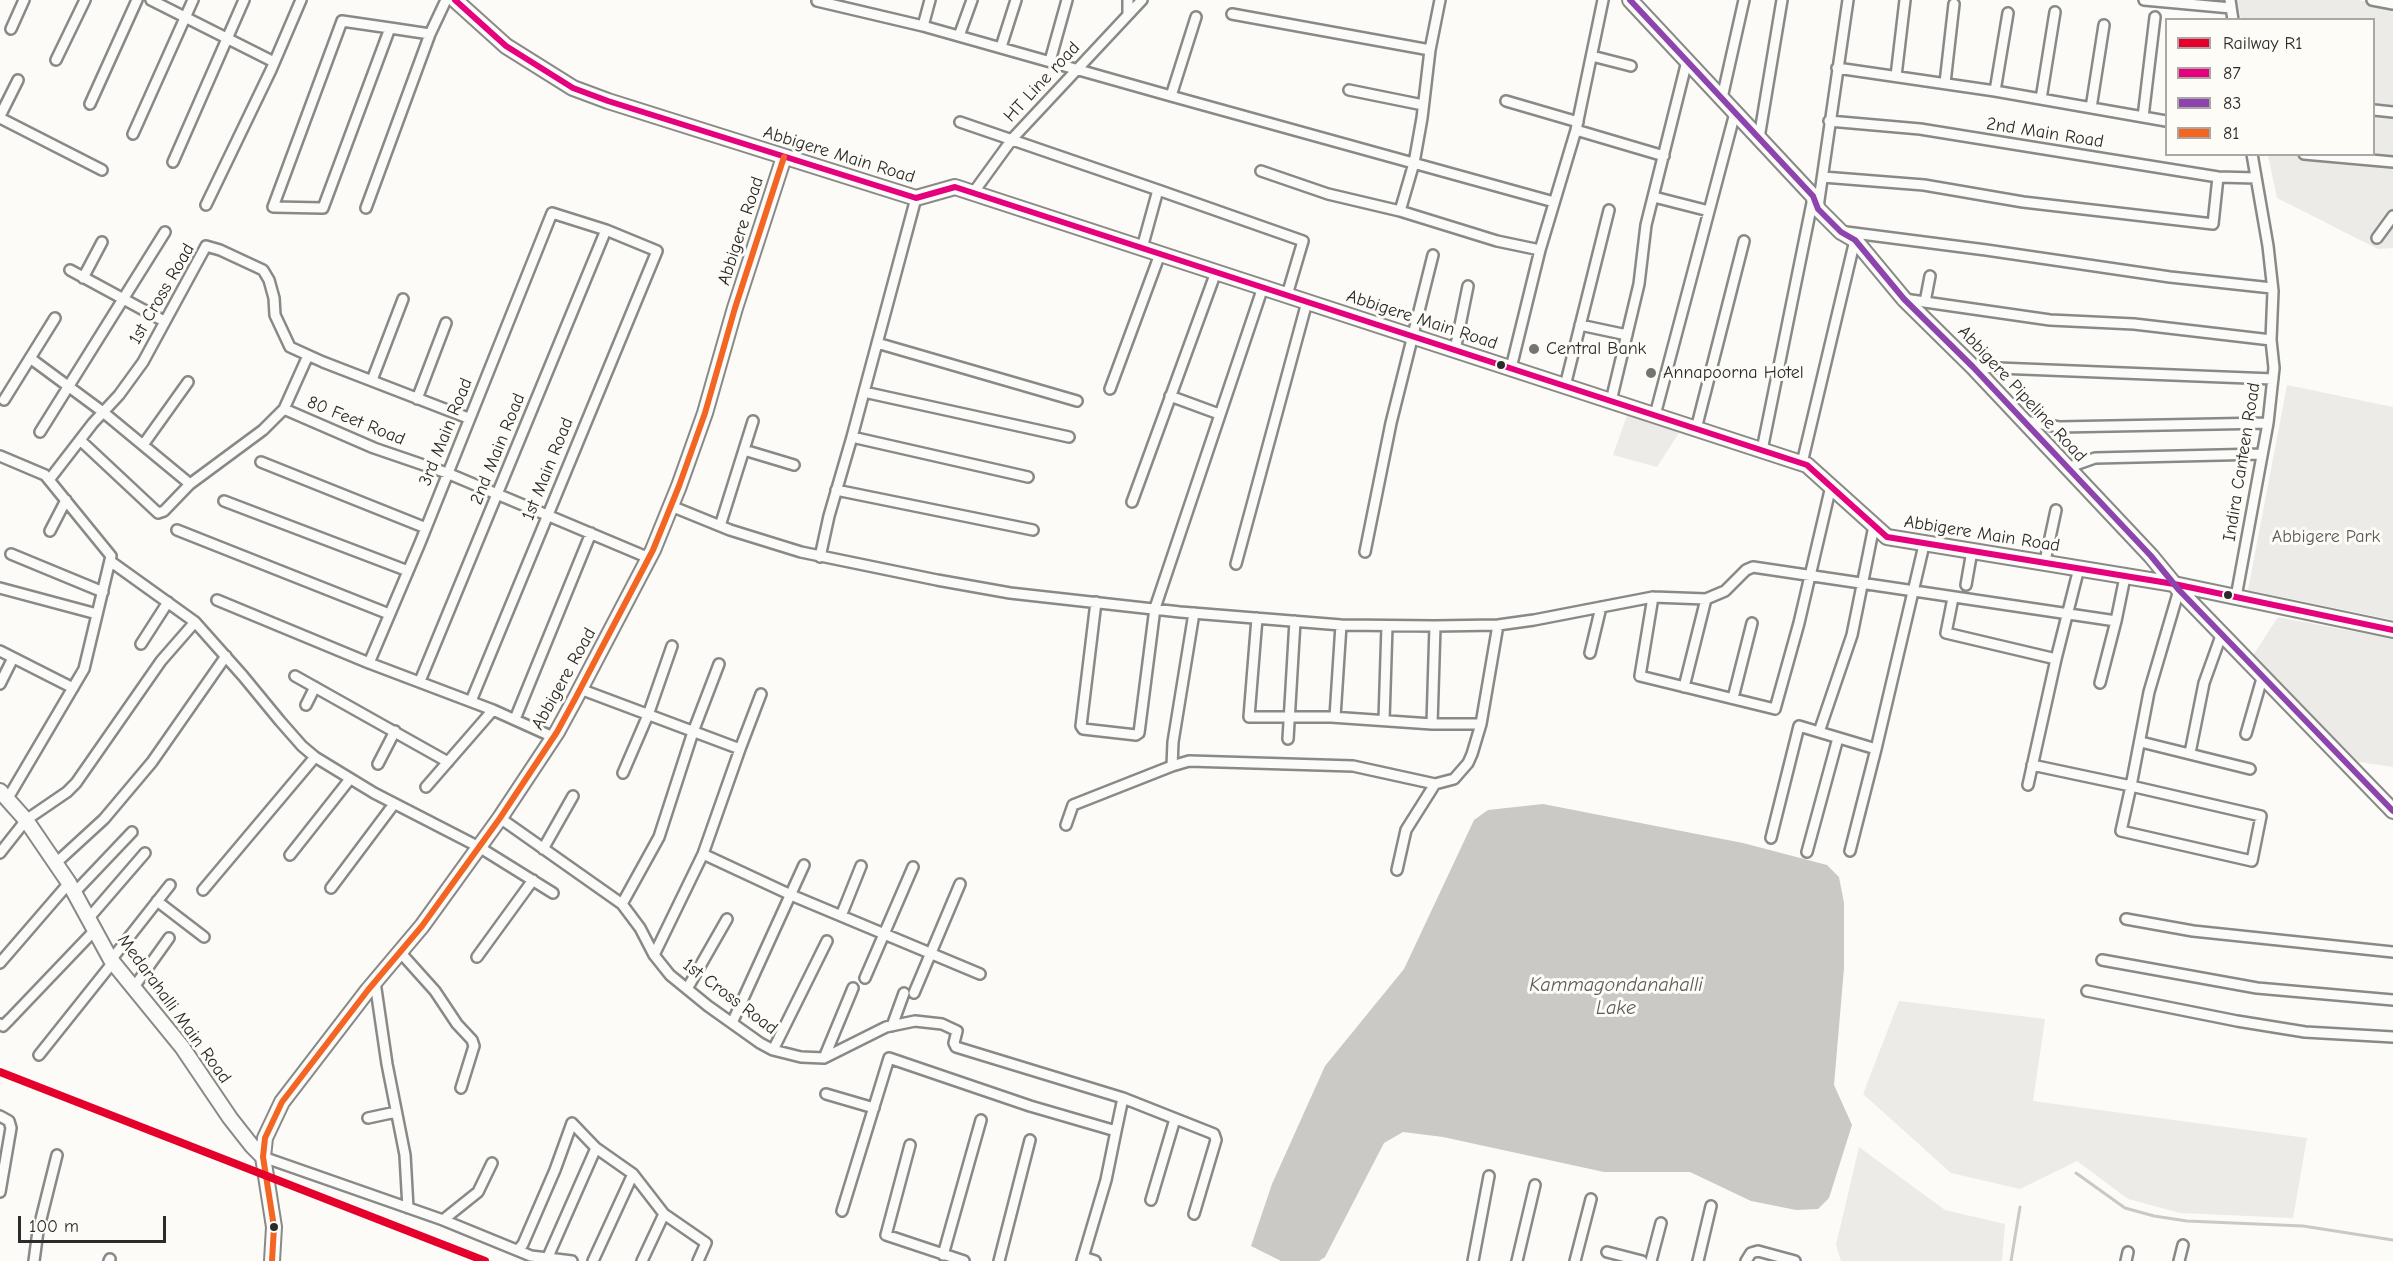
<!DOCTYPE html>
<html>
<head>
<meta charset="utf-8">
<style>
	body { margin:0 }
	#map { position:relative; width:2393px; height:1261px; overflow:hidden; background:#fcfbf8; font-family:"Comic Neue",sans-serif }
	canvas { display:block }
	.legend { position:absolute; left:2165px; top:18px; width:210px; height:138px; box-sizing:border-box; background:#fdfcf7; border:2px solid #a9a8a5; margin:0; padding:8px 10px; list-style:none; font-size:18px; color:#2b2b2b }
	.legend li { display:flex; align-items:center; gap:12px; height:30px }
	.legend b { width:30px; border:2px solid #a9a8a5 }
	.scale { position:absolute; left:18px; top:1216px; width:148px; height:27px; box-sizing:border-box; border:3px solid #2b2b2b; border-top:0; padding-left:8px; font-size:18px; line-height:21px; white-space:nowrap; color:#2b2b2b; -webkit-text-stroke:4px #fdfcf7; paint-order:stroke }
</style>
</head>
<body>
<div id="map">
<canvas width="2393" height="1261"></canvas>
<ul class="legend">
<li><b style="height:8px;background:#e4002b"></b>Railway R1</li>
<li><b style="height:8px;background:#e5007d"></b>87</li>
<li><b style="height:8px;background:#8e44ad"></b>83</li>
<li><b style="height:8px;background:#f26522"></b>81</li>
</ul>
<div class="scale">100 m</div>
</div>
<script>
const g = document.querySelector('canvas').getContext('2d');
g.lineJoin = 'round';
function fill(path, color) { g.fillStyle = color; g.fill(path, 'evenodd'); }
const toPath = rows => new Path2D(rows.map(r => 'M' + r).join(''));
function stroke(path, color, width, dash) { g.strokeStyle = color; g.lineWidth = width; g.lineCap = dash ? 'butt' : 'round'; g.setLineDash(dash || []); g.stroke(path); }
function write(font, color, halo, rows, align = 'center') {
  g.font = font + ' "Comic Neue",sans-serif'; g.lineWidth = 6; g.setLineDash([]); g.textBaseline = 'middle'; g.strokeStyle = halo; g.fillStyle = color; for (const [text, x, y, turn = 0] of rows) {
    g.save(); g.translate(x, y); g.rotate((+turn || 0) * Math.PI / 180); g.textAlign = isNaN(turn) ? turn : align; if (halo) g.strokeText(text, 0, 0); g.fillText(text, 0, 0); g.restore();
  }
}
const built = toPath([
	[2237,0,2357,0,2393,6,2393,248,2378,249,2277,198,2268,155,2374,154,2374,20,2241,19],
	[1630,407,1684,425,1657,467,1613,455],
	[2278,617,2393,639,2393,767,2353,761,2252,657]
]);
const green = toPath([
	[2287,385,2393,407,2393,620,2248,590],
	[2355,632,2393,639,2393,742,2385,741,2320,686],
	[1899,1001,2045,1019,2033,1101,2307,1138,2293,1218,2180,1213,2128,1199,2077,1161,2020,1189,1951,1173,1863,1094],
	[1859,1147,1945,1210,2005,1224,2002,1261,1841,1261,1836,1245]
]);
const water = toPath([
	[1543,804,1743,843,1827,865,1839,877,1844,903,1844,968,1834,1085,1852,1125,1829,1198,1818,1209,1796,1210,1751,1201,1690,1172,1604,1172,1443,1137,1403,1132,1384,1143,1325,1257,1319,1261,1281,1261,1251,1246,1272,1184,1325,1066,1404,969,1474,820,1488,810]
]);
const stream = toPath([
	[2076,1173,2125,1208,2154,1216,2187,1221,2303,1226,2393,1240],
	[2011,1261,2020,1207]
]);
const street = toPath([
	[151,0,274,62],
	[2144,0,2231,8],
	[2230,0,2233,20],
	[2372,0,2393,4],
	[817,1,923,26,1171,96,1196,17],
	[1232,14,1430,50],
	[1128,15,1128,0],
	[923,26,930,0],
	[390,28,323,208,273,207,342,21,390,28,430,34],
	[11,29,24,0],
	[959,36,972,0],
	[1001,47,1016,0],
	[1592,56,1631,66],
	[56,60,85,0],
	[1050,61,1067,0],
	[1837,68,1995,91,2008,13],
	[1896,76,1905,0],
	[1945,83,1954,4],
	[1349,90,1423,105],
	[1995,91,2166,121],
	[1171,96,1554,202],
	[1722,98,1744,0],
	[2041,99,2055,12],
	[1506,101,1578,122],
	[90,104,137,0],
	[2091,108,2104,25],
	[2374,110,2393,112],
	[0,116,18,80],
	[2143,117,2155,17],
	[0,118,102,170],
	[1829,121,1920,129,2218,177,2256,178],
	[960,122,1158,190,1142,248],
	[1576,130,1664,156],
	[133,134,193,0],
	[1759,138,1782,0],
	[2304,154,2393,162],
	[173,162,244,0],
	[1261,171,1328,194,1400,211,1497,241,1540,250],
	[1823,177,1924,185,2023,202,2213,224,2218,177],
	[1158,190,1303,241,1287,295],
	[973,193,1013,138,1142,0],
	[1654,197,1709,211],
	[206,205,271,70,301,0],
	[1818,207,1848,0],
	[366,208,430,34,446,0],
	[1400,211,1414,163,1422,118,1430,50,1440,0],
	[1846,232,1986,250,2170,277,2272,288],
	[2377,238,2393,216],
	[70,270,164,321],
	[83,278,102,242],
	[1904,299,2050,320,2134,324,2271,340],
	[1925,302,1930,276],
	[1580,325,1627,335],
	[877,343,1077,401],
	[1455,350,1468,286],
	[30,358,103,412,190,484,263,430,284,409,306,360],
	[1973,367,2273,379],
	[1511,368,1540,250,1576,130,1603,0],
	[372,380,403,299],
	[1565,386,1609,210],
	[1110,389,1160,254],
	[864,392,916,198],
	[1170,396,1219,414],
	[417,399,446,323],
	[4,400,55,318],
	[1611,401,1639,284,1646,225,1687,61],
	[284,409,374,448,447,473,649,558],
	[1655,415,1735,113],
	[2025,421,2059,427,2268,423],
	[1696,429,1744,241],
	[40,432,165,232],
	[80,440,158,513,164,511,190,484],
	[143,445,188,382],
	[744,450,794,465],
	[1762,450,1813,198],
	[0,456,45,475,111,556,84,669,8,798],
	[261,462,426,528],
	[1802,463,1855,240],
	[2067,468,2095,458,2262,454],
	[1028,477,852,437,864,392,1069,437],
	[49,480,93,423,119,395,143,362,206,246,220,250,263,270,269,280,274,298,275,315,290,347,323,362,468,418],
	[836,490,1033,530],
	[224,501,408,571],
	[1132,502,1216,272],
	[671,506,730,530,801,552,937,580,1010,593,1180,612,1341,625,1435,626,1498,625,1534,620,1653,597,1706,599,1725,591,1746,570,1753,567,2116,621,2125,577],
	[720,526,753,421],
	[177,530,389,614],
	[50,531,66,500],
	[1365,552,1391,423,1433,255],
	[11,554,103,592],
	[820,557,829,516,852,437],
	[110,561,195,622,243,676,280,721,302,746,315,757,374,793,479,847,553,893],
	[2045,561,2056,510],
	[1236,564,1307,302],
	[1966,585,1972,551],
	[0,588,97,614],
	[1653,597,1640,676,1775,709,1799,623,1831,486],
	[2236,597,2268,423,2274,368,2271,340,2273,291,2268,246,2252,154],
	[1953,598,1946,633,2056,659,2079,568],
	[217,600,369,663,493,710,553,737],
	[1096,602,1081,726,1083,729,1136,735,1139,733,1155,608,1263,287],
	[1257,618,1249,717,1331,717,1432,724,1481,724],
	[141,644,168,602],
	[0,651,73,688],
	[1590,653,1601,607],
	[369,663,420,543,552,213,606,230,657,251,471,701],
	[295,676,448,762],
	[420,681,606,230],
	[2100,683,2116,621],
	[0,684,13,658],
	[1684,687,1706,599],
	[580,689,740,749,761,694],
	[1733,698,1752,623],
	[306,705,315,687],
	[1335,717,1341,625],
	[515,719,591,533],
	[1384,720,1387,626],
	[1432,724,1435,626],
	[1819,732,1876,749,1850,851],
	[2246,734,2263,675],
	[1288,739,1295,621],
	[2141,742,2250,769],
	[740,749,703,854,791,895,980,974],
	[1876,749,1924,545],
	[2190,753,2204,683,2222,633],
	[378,764,395,731],
	[2032,765,2131,786,2121,831,2252,861,2261,816,2131,786,2149,692,2179,590],
	[1172,766,1189,761,1353,766,1435,784,1454,779,1468,763,1472,754,1481,724,1498,625],
	[623,773,648,715,672,646],
	[2028,785,2056,659],
	[426,787,493,710],
	[500,818,622,904,640,928,654,955,670,975,708,1006,760,1043,773,1050,801,1057,824,1058,886,1027,915,1021,942,1024,957,1031,954,1043,956,1047,1123,1098,1214,1134,1216,1140,1194,1214],
	[1066,825,1073,805,1172,766,1173,742,1194,613],
	[1771,838,1799,726,1819,732,1852,635,1874,526],
	[543,849,573,796],
	[1807,852,1838,738],
	[0,853,26,820,67,792,76,783,161,661,195,622],
	[290,855,350,779],
	[56,863,104,819,152,762,226,656],
	[1397,870,1406,830,1435,784],
	[331,888,394,804],
	[203,890,315,757],
	[75,892,132,832],
	[157,901,204,937],
	[622,904,659,837,693,732,719,664],
	[841,916,861,866],
	[88,919,145,853],
	[2126,919,2193,931,2393,952],
	[400,952,435,991,457,1024,472,1040,474,1046,461,1088],
	[654,955,703,854],
	[477,957,533,880],
	[111,960,170,885],
	[2102,960,2257,988,2393,1000],
	[0,963,69,883],
	[865,978,913,867],
	[375,982,387,1064,405,1155,408,1208],
	[134,987,169,938],
	[687,989,727,919],
	[2087,991,2237,1021,2305,1032,2393,1037],
	[914,993,960,884],
	[732,1023,804,865],
	[0,1024,3,1026,10,1019,95,930],
	[892,1026,904,993],
	[773,1050,827,941],
	[39,1055,114,961],
	[824,1058,853,988],
	[826,1094,874,1108],
	[0,1116,9,1121,11,1128,0,1192],
	[368,1118,396,1112],
	[1116,1131,1123,1098],
	[910,1145,886,1235,964,1261],
	[263,1157,443,1220],
	[492,1163,478,1192,443,1220,531,1256,572,1261],
	[1151,1200,1175,1119],
	[842,1211,889,1058,1030,1106,1116,1131,1106,1180,1082,1261],
	[518,1250,523,1244,555,1170,572,1123,596,1148,633,1174,664,1214,706,1243,698,1261],
	[1607,1252,1642,1261],
	[943,1255,981,1120],
	[1083,1257,1095,1261],
	[547,1259,596,1148],
	[34,1261,38,1231,57,1155],
	[109,1261,110,1259],
	[593,1261,633,1174],
	[642,1261,664,1214],
	[999,1261,1030,1140],
	[1473,1261,1489,1176],
	[1517,1261,1535,1185],
	[1575,1261,1591,1199],
	[1651,1261,1661,1223],
	[1698,1261,1711,1206],
	[1746,1261,1751,1253,1758,1251,1795,1261],
	[2126,1261,2128,1252],
	[2179,1261,2183,1245]
]);
const secondary = toPath([
	[455,0,506,46,573,88,608,101,916,198,955,187,1807,465,1887,537,2174,584,2393,630],
	[1630,0,1813,196,1818,209,1841,232,1855,240,1904,299,1973,367,2151,556,2179,590,2393,811],
	[0,791,26,820,69,883,111,960,182,1047,230,1118,252,1146,263,1157],
	[272,1261,274,1227,263,1157,265,1138,282,1102,368,990,422,926,500,818,557,732,575,699,653,550,679,486,705,413,735,308,784,157]
]);
const bus1 = toPath([
	[455,0,506,46,573,88,608,101,916,198,955,187,1807,465,1887,537,2174,584,2393,630]
]);
const bus2 = toPath([
	[1630,0,1813,196,1818,209,1841,232,1855,240,1904,299,1973,367,2151,556,2179,590,2393,811]
]);
const bus3 = toPath([
	[272,1261,274,1227,263,1157,265,1138,282,1102,368,990,422,926,500,818,557,732,575,699,653,550,679,486,705,413,735,308,784,157]
]);
const rail1 = toPath([
	[0,1072,485,1261]
]);
const markers = [
	[1534,349,6,"#747473"],
	[1501,365,5,"#2b2b2b"],
	[1651,373,6,"#747473"],
	[2228,595,5,"#2b2b2b"],
	[274,1227,5,"#2b2b2b"]
];
const streetNames = [
	["HT Line road",1042,82,-47],
	["2nd Main Road",2045,133,9],
	["Abbigere Main Road",839,155,17],
	["Abbigere Road",741,231,-72],
	["1st Cross Road",162,294,-60],
	["Abbigere Main Road",1422,320,18],
	["Abbigere Pipeline Road",2022,394,47],
	["80 Feet Road",356,421,22],
	["3rd Main Road",446,432,-68],
	["2nd Main Road",498,449,-68],
	["Indira Canteen Road",2242,462,-81],
	["1st Main Road",548,469,-68],
	["Abbigere Main Road",1982,534,9],
	["Abbigere Road",564,679,-61],
	["1st Cross Road",730,997,37],
	["Medarahalli Main Road",174,1009,54]
];
const poiNames = [
	["Central Bank",1546,349],
	["Annapoorna Hotel",1663,373]
];
const parkNames = [
	["Abbigere Park",2326,537]
];
const waterNames = [
	["Kammagondanahalli",1616,985],
	["Lake",1616,1008]
];
fill(built, '#ecebe7');
fill(green, '#ecebe8');
fill(water, '#cac9c6');
stroke(stream, '#cac9c6', 3);
stroke(street, '#898987', 14);
stroke(secondary, '#898987', 18);
stroke(street, '#fbfbf9', 9);
stroke(secondary, '#fbfbf9', 14);
stroke(bus1, '#e5007d', 6);
stroke(bus2, '#8e44ad', 6);
stroke(bus3, '#f26522', 6);
stroke(rail1, '#e4002b', 8);
for (const [x, y, r, color] of markers) { const dot = new Path2D(); dot.arc(x, y, r, 0, 2 * Math.PI); g.fillStyle = color; g.fill(dot); stroke(dot, '#fdfcf7', 2); }
write('18px', '#2b2b2b', '#fdfcf7', streetNames);
write('18px', '#2b2b2b', '#fdfcf7', poiNames, 'left');
write('18px', '#585857', '#fdfcf7', parkNames);
write('italic 20px', '#5b5b5a', '#fdfcf7', waterNames);
</script>
</body>
</html>
